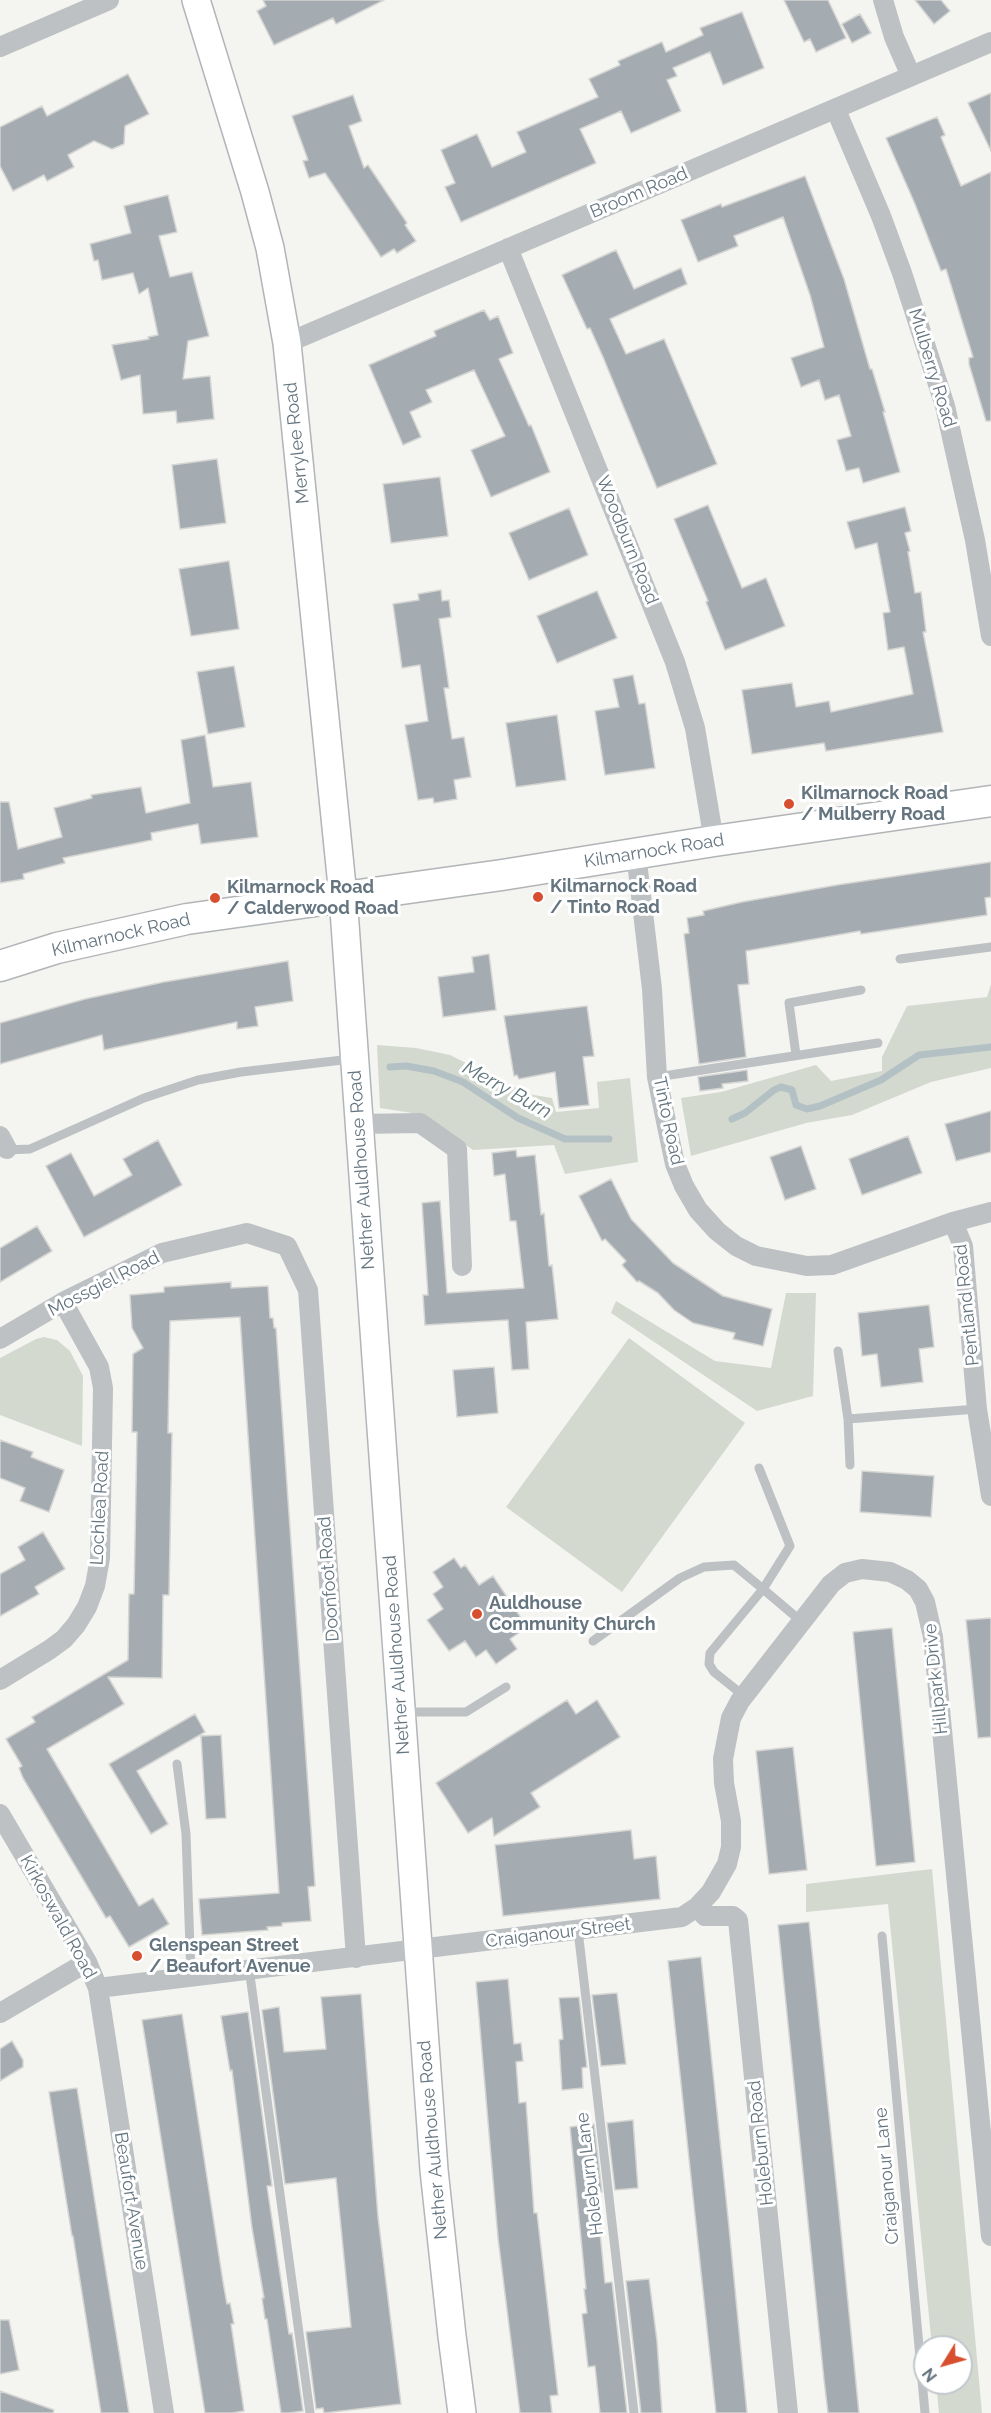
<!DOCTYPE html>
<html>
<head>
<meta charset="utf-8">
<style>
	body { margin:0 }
	#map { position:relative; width:991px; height:2413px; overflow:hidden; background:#f4f4f0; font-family:Raleway,sans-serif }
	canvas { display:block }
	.north { position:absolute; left:913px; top:2335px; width:60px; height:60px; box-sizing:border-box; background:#fff; border:2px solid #c1c8cc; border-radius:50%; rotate:233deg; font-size:16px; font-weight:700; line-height:24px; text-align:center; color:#657580 }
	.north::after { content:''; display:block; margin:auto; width:21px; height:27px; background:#d74f2e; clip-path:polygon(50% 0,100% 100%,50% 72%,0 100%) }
</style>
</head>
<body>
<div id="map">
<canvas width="991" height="2413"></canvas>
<div class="north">N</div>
</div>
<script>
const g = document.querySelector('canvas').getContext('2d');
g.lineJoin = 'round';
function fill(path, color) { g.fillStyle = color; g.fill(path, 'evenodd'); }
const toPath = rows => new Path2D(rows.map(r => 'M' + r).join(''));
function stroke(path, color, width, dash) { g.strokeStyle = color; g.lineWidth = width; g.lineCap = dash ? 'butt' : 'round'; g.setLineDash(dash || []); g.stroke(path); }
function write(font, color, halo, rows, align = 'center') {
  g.font = font + ' Raleway,sans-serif'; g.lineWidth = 6; g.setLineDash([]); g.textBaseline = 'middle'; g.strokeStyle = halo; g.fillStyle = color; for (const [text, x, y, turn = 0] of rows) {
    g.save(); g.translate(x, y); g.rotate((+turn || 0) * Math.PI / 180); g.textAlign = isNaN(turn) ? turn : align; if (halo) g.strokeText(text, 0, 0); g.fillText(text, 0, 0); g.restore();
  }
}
const green = toPath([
	[991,984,991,1068,931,1082,852,1115,806,1123,691,1156,681,1098,721,1092,816,1065,831,1081,882,1071,882,1057,907,1006,987,997],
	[377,1045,416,1048,450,1055,528,1094,552,1098,556,1112,599,1108,597,1082,630,1078,638,1162,565,1174,554,1145,473,1150,425,1115,380,1108],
	[786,1293,816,1293,813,1396,757,1411,611,1313,616,1301,715,1361,771,1368],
	[44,1337,57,1340,70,1351,83,1376,82,1446,0,1415,0,1358,36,1339],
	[629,1338,745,1423,622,1592,506,1507],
	[932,1869,982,2413,939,2413,936,2383,961,2383,961,2347,932,2347,888,1904,806,1912,806,1884]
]);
const stream = toPath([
	[390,1067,406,1066,434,1071,463,1082,518,1118,565,1139,609,1139],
	[732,1119,745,1113,774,1090,781,1087,792,1090,796,1105,807,1109,820,1106,881,1080,919,1055,991,1047]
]);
const building = toPath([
	[263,0,384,0,336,24,333,18,274,45,257,11,266,6,263,0],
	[784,0,828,0,846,38,816,52,810,39,804,42,784,0],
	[915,0,941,0,950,11,934,24,915,0],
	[742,12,764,68,723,85,710,52,673,68,677,76,667,80,681,111,631,133,621,111,580,129,596,163,461,222,445,187,455,183,441,150,477,134,492,167,526,152,517,132,598,97,589,79,620,65,618,61,662,42,666,52,703,35,700,28,742,12],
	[860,14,871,33,852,43,842,24,860,14],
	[128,74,149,114,125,126,124,144,112,149,94,141,68,155,74,167,47,181,44,175,13,191,0,166,0,127,42,106,47,116,128,74],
	[991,93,991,151,968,103,991,93],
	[353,95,362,121,349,126,364,168,368,165,407,223,405,225,416,241,397,253,394,249,381,257,325,173,309,178,303,161,308,160,292,116,353,95],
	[937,117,945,135,941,137,961,186,991,172,991,421,986,421,969,364,969,358,973,357,946,269,941,271,915,204,886,138,937,117],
	[805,176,844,279,870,369,872,369,885,412,883,412,900,472,863,483,859,468,846,471,837,440,851,436,839,395,825,400,819,380,801,387,791,358,824,347,810,295,783,217,734,236,738,246,698,262,681,220,721,204,722,207,805,176],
	[168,195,177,232,159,236,170,277,192,272,209,336,188,341,183,379,210,376,214,419,177,423,176,411,143,414,140,375,121,380,112,345,149,339,148,337,158,335,148,288,139,294,133,273,102,280,98,260,94,261,90,244,131,233,124,206,168,195],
	[616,250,634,289,681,268,687,284,610,319,626,354,664,339,717,464,657,488,603,357,590,328,587,329,562,275,616,250],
	[484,310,490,320,498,316,513,353,499,359,529,426,531,425,550,472,491,497,471,450,505,436,474,370,426,390,432,402,410,412,421,437,403,445,369,365,436,336,434,331,484,310],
	[217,459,226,523,180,529,172,465,217,459],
	[440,477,448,536,391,543,383,484,440,477],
	[708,505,742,588,766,578,785,626,725,650,706,602,708,601,674,519,708,505],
	[905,507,911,531,905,533,910,551,908,552,915,593,921,592,926,632,923,632,943,732,826,751,824,743,752,754,742,690,792,683,796,707,829,701,831,712,913,694,904,647,888,650,883,613,890,612,877,543,855,549,847,522,905,507],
	[569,508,588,555,529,580,509,533,569,508],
	[229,561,239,629,191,636,179,569,229,561],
	[441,590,442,601,449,600,451,617,439,619,449,688,444,688,452,739,464,737,471,777,454,780,457,799,434,803,433,798,418,800,405,725,428,721,420,665,402,668,393,604,419,600,418,594,441,590],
	[597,591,617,638,557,663,537,616,597,591],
	[234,666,245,727,208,734,197,672,234,666],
	[633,675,639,704,645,703,655,768,605,775,595,711,619,707,613,679,633,675],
	[557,715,566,780,516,787,506,723,557,715],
	[205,735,213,787,251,782,258,837,201,844,198,824,151,833,152,840,63,858,65,863,23,874,24,879,0,883,0,802,9,802,18,849,62,837,54,808,92,798,91,795,141,787,146,813,190,803,181,740,205,735],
	[991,862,991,897,985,898,987,915,861,934,860,931,746,951,749,984,738,985,746,1057,699,1064,684,934,689,933,687,918,704,915,703,911,742,902,837,885,991,862],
	[489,954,496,1010,443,1017,438,977,474,972,472,957,489,954],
	[288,961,293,1001,255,1007,258,1026,237,1029,237,1022,104,1050,102,1035,0,1064,0,1023,85,999,164,982,288,961],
	[587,1006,594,1056,583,1057,589,1105,559,1108,555,1072,519,1079,517,1075,514,1076,504,1016,587,1006],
	[747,1070,748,1081,722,1084,723,1088,700,1091,698,1077,747,1070],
	[991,1111,991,1152,956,1161,945,1124,991,1111],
	[908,1136,922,1173,862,1195,849,1159,908,1136],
	[158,1140,182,1185,84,1237,46,1166,71,1153,94,1196,132,1175,123,1159,158,1140],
	[801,1146,816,1189,785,1200,770,1157,801,1146],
	[516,1150,517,1157,535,1155,541,1215,544,1213,549,1266,552,1265,558,1319,526,1322,529,1369,512,1370,508,1320,425,1325,423,1295,428,1295,422,1203,440,1201,447,1293,524,1288,516,1221,510,1221,505,1174,494,1176,492,1153,516,1150],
	[611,1179,631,1219,673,1263,723,1296,772,1309,763,1346,733,1339,735,1333,693,1323,674,1310,658,1293,639,1281,637,1282,622,1265,626,1261,605,1239,602,1241,579,1196,611,1179],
	[37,1226,52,1251,0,1282,0,1248,37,1226],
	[231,1282,231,1288,268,1286,270,1318,273,1318,274,1328,276,1328,315,1886,308,1887,311,1921,282,1923,282,1926,267,1927,268,1930,202,1935,199,1899,279,1893,240,1317,170,1321,168,1433,172,1433,169,1595,163,1595,162,1678,108,1677,124,1704,47,1749,139,1906,153,1898,169,1924,129,1947,110,1916,106,1918,23,1778,19,1768,22,1766,6,1739,35,1722,32,1717,128,1660,129,1594,134,1594,137,1432,132,1432,133,1354,143,1348,132,1328,130,1295,164,1292,164,1287,231,1282],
	[929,1305,934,1347,919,1349,923,1382,881,1387,877,1354,862,1356,858,1313,929,1305],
	[494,1367,498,1413,457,1417,453,1370,494,1367],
	[0,1440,33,1452,31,1457,64,1470,49,1512,20,1501,25,1488,0,1478,0,1440],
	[862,1471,934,1476,931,1517,860,1512,862,1471],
	[43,1532,65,1569,35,1587,39,1594,0,1616,0,1574,25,1560,18,1547,43,1532],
	[454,1558,461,1568,465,1565,479,1585,493,1576,527,1627,510,1639,517,1649,496,1664,486,1650,476,1657,465,1641,449,1651,427,1620,443,1609,433,1594,443,1587,433,1572,454,1558],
	[991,1618,991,1737,978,1738,966,1620,991,1618],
	[892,1628,915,1862,876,1866,853,1632,892,1628],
	[567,1700,576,1714,597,1700,620,1737,531,1793,540,1807,494,1836,492,1818,468,1833,436,1783,567,1700],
	[195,1714,205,1732,137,1771,168,1824,151,1834,109,1764,195,1714],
	[221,1735,226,1818,206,1819,201,1736,221,1735],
	[793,1747,807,1870,769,1874,756,1751,793,1747],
	[631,1830,634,1859,656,1856,660,1899,503,1916,495,1845,631,1830],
	[809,1922,838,2201,859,2413,828,2413,824,2380,778,1925,809,1922],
	[701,1957,729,2227,747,2413,716,2413,668,1961,701,1957],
	[508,1979,514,2044,521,2043,523,2061,516,2062,519,2103,526,2102,534,2213,537,2213,558,2395,550,2396,552,2413,520,2413,498,2238,476,1982,508,1979],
	[617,1993,626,2064,601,2066,592,1995,617,1993],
	[361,1994,378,2217,401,2404,324,2413,323,2408,316,2409,306,2332,351,2327,336,2178,285,2184,262,2010,279,2007,284,2052,326,2049,321,1997,361,1994],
	[579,1997,587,2067,582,2068,583,2088,562,2090,559,2040,563,2039,559,1998,579,1997],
	[248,2012,272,2186,267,2186,289,2334,292,2333,303,2411,289,2413,281,2413,267,2319,265,2319,262,2298,264,2298,252,2228,232,2070,230,2071,221,2016,248,2012],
	[182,2014,223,2282,227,2304,230,2303,234,2324,231,2324,244,2411,232,2413,205,2413,142,2020,182,2014],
	[12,2041,23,2060,23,2067,0,2081,0,2049,12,2041],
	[77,2088,102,2247,129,2413,101,2413,73,2236,72,2236,49,2092,77,2088],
	[633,2120,638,2188,615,2190,607,2123,633,2120],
	[594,2124,602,2192,596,2192,605,2283,612,2282,627,2413,600,2413,595,2366,588,2367,582,2314,587,2313,584,2289,586,2289,570,2127,594,2124],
	[649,2279,657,2341,662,2413,641,2413,626,2281,649,2279],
	[0,2320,9,2320,19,2370,0,2374,0,2320],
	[0,2391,54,2410,53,2413,0,2413,0,2391]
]);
const lane = toPath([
	[900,959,991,947],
	[796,1055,789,1003,861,990],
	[657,1077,878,1043],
	[6,1150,30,1149,144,1098,198,1080,241,1072,351,1059],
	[838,1351,848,1419,850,1465],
	[848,1419,977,1409],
	[593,1641,680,1578,704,1567,734,1565,763,1589,790,1546,759,1468],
	[744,1696,714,1672,709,1664,710,1653,763,1589,802,1622],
	[403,1712,466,1712,506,1687],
	[177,1764,186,1834,191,1977],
	[578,1930,634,2413],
	[882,1936,925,2413],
	[249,1968,310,2413]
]);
const street = toPath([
	[883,0,894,37,911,76],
	[0,47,109,0],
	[836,110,881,216,902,273,945,406,975,540,991,636],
	[508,248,675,662,695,728,714,841],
	[287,343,991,42],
	[636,853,652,989,657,1077,668,1131,675,1164,684,1186,698,1210,717,1231,736,1246,756,1256,807,1266,832,1265,953,1222,991,1212],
	[359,1124,420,1123,457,1149,462,1266],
	[0,1136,7,1149],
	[953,1222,963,1246,977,1409,991,1496],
	[0,1339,63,1302,162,1253,247,1233,287,1246,308,1290,356,1958],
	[0,1680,49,1650,64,1639,76,1625,87,1607,95,1586,100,1558,103,1388,99,1367,63,1302],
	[0,1814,87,1962,98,1988,164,2413],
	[697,1907,705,1916,733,1916,738,1920,788,2413],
	[98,1988,682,1917,697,1907,711,1892,727,1864,731,1847,731,1821,724,1783,723,1759,731,1718,740,1701,831,1584,845,1573,862,1569,890,1572,907,1580,918,1589,925,1602,933,1637,991,2236],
	[0,2013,87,1962]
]);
const secondary = toPath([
	[196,0,255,192,270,248,287,343,343,896,434,2170,452,2336,462,2413]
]);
const primary = toPath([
	[0,966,57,948,187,919,502,875,714,841,991,801]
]);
const markers = [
	[789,804,6,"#d74f2e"],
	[538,897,6,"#d74f2e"],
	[215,898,6,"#d74f2e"],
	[477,1614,6,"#d74f2e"],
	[137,1956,6,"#d74f2e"]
];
const streetNames = [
	["Broom Road",639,193,-23],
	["Mulberry Road",932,368,73],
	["Merrylee Road",297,443,-96],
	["Woodburn Road",627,540,68],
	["Kilmarnock Road",654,851,-9],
	["Kilmarnock Road",121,935,-13],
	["Tinto Road",668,1121,78],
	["Nether Auldhouse Road",362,1170,-94],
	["Mossgiel Road",104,1284,-27],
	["Pentland Road",967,1305,-96],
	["Lochlea Road",100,1508,-87],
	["Doonfoot Road",329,1579,-94],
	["Nether Auldhouse Road",397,1655,-94],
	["Hillpark Drive",936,1679,-96],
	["Kirkoswald Road",58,1917,61],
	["Craiganour Street",558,1933,-7],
	["Nether Auldhouse Road",433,2140,-95],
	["Holeburn Road",761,2143,-96],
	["Holeburn Lane",590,2174,-97],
	["Craiganour Lane",887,2176,-95],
	["Beaufort Avenue",131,2201,81]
];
const poiNames = [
	["Kilmarnock Road",801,794],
	["/ Mulberry Road",801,815],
	["Kilmarnock Road",550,887],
	["/ Tinto Road",550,908],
	["Kilmarnock Road",227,888],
	["/ Calderwood Road",227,909],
	["Auldhouse",489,1604],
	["Community Church",489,1625],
	["Glenspean Street",149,1946],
	["/ Beaufort Avenue",149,1967]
];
const waterNames = [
	["Merry Burn",507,1090,29]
];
fill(green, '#d4d9d0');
stroke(stream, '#b4c1c4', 7);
fill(building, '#a5acb1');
stroke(building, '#d5d5d3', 1.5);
stroke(secondary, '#b0b5b9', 30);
stroke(primary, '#b1b5b8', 33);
stroke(lane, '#bdc1c4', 9);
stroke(street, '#bdc1c4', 20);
stroke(secondary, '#fff', 27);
stroke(primary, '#fff', 30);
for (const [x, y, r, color] of markers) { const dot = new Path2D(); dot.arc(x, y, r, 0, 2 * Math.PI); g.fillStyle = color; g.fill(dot); stroke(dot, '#fff', 2); }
write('18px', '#657580', '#fff', streetNames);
write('bold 18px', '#657580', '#fff', poiNames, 'left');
write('italic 20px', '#61777d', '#fff', waterNames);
</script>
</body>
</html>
